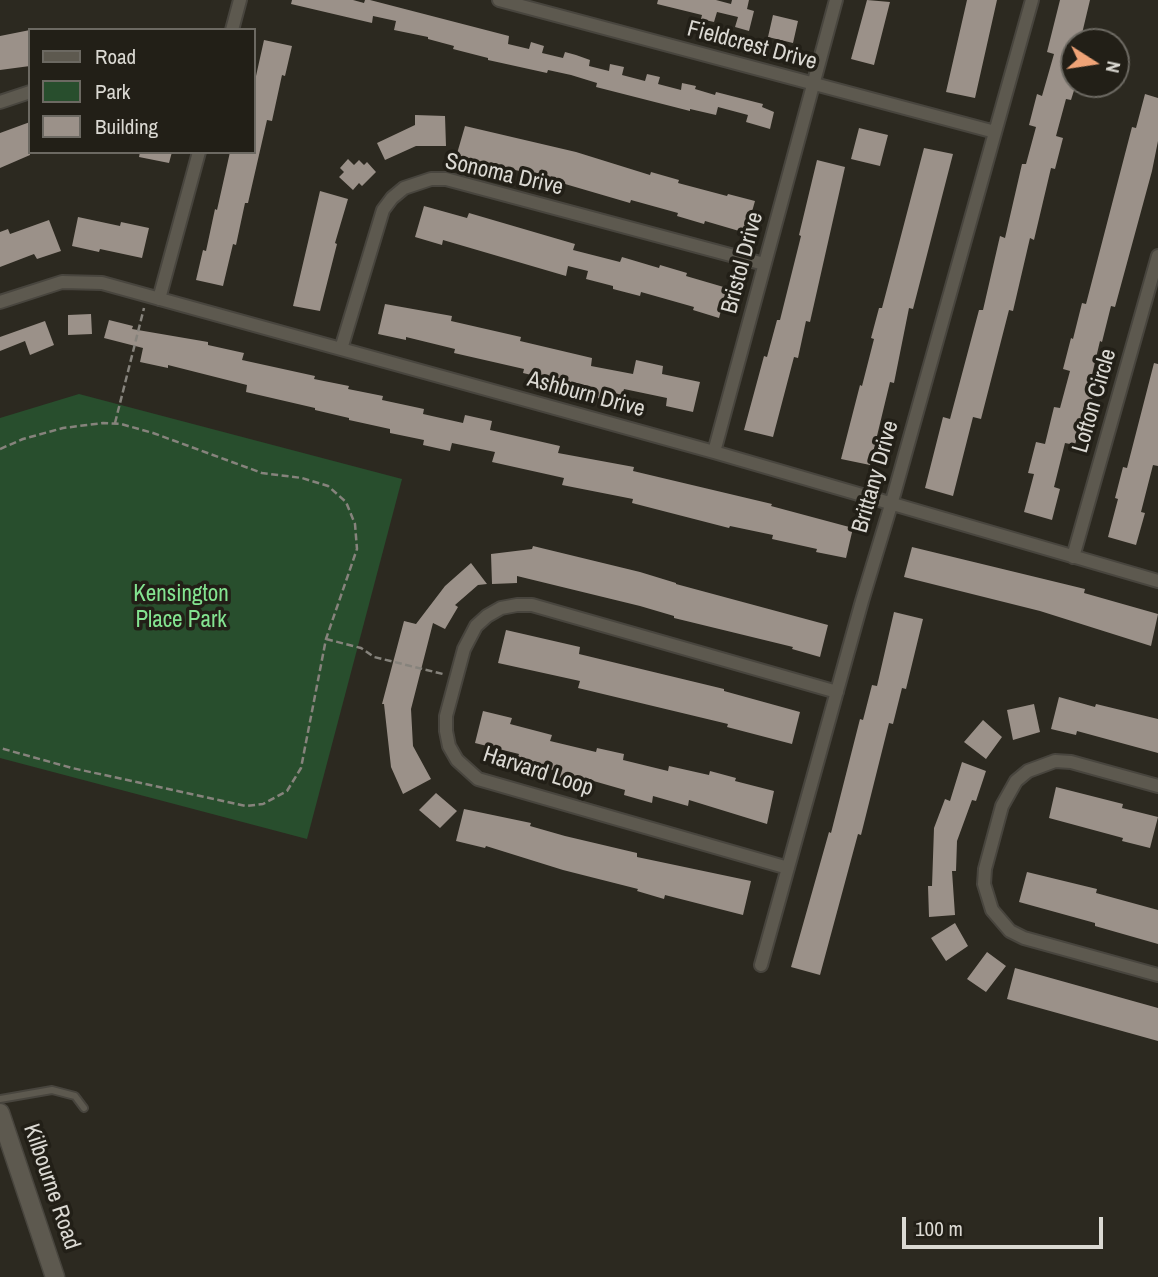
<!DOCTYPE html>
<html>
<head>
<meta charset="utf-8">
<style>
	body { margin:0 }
	#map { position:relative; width:1158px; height:1277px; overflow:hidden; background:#2c2920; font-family:"Archivo Narrow",sans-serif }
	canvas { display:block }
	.legend { position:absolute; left:28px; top:28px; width:228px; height:126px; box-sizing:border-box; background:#221f17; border:2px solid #6c6962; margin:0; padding:9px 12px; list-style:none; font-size:21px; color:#dbd9d3 }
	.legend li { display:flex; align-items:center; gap:14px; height:35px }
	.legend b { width:35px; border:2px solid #6c6962 }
	.north { position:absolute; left:1060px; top:28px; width:70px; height:70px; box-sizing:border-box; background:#221f17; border:2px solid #6c6962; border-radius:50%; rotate:102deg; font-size:19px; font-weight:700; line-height:28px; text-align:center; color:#dbd9d3 }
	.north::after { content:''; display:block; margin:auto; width:24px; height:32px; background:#efa377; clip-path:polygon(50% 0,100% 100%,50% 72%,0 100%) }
	.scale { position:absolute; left:902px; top:1217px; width:201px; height:32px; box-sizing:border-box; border:4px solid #dbd9d3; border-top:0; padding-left:9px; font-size:21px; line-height:24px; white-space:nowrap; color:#dbd9d3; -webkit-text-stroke:5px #221f17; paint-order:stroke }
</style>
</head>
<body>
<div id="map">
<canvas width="1158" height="1277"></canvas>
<ul class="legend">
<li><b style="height:9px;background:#5d594f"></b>Road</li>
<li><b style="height:19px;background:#284e2d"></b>Park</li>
<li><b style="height:19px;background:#9b9189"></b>Building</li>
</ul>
<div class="north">N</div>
<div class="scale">100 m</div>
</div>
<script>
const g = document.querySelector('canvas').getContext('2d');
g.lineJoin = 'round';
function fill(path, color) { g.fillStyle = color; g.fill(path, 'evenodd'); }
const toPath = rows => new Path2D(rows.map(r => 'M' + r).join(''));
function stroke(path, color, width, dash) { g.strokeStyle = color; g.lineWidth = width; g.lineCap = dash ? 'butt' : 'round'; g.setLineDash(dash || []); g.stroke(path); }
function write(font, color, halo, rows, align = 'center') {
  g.font = font + ' "Archivo Narrow",sans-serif'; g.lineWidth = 7; g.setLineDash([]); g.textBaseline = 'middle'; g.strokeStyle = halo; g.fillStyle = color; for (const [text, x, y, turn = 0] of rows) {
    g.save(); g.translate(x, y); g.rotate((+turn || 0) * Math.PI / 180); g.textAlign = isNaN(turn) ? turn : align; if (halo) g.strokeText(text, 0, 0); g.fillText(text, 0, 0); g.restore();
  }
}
const green = toPath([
	[79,394,402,479,307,839,0,758,0,418]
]);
const building = toPath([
	[292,0,353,0,364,3,365,0,370,0,509,36,508,44,529,49,531,42,544,46,542,53,563,58,565,52,576,55,590,60,589,66,609,71,610,64,624,67,622,75,645,81,647,74,660,77,658,84,681,90,682,83,696,86,695,89,715,95,716,92,763,104,762,107,774,112,770,129,746,122,748,115,718,107,716,115,690,109,690,111,596,87,597,83,571,75,548,70,547,73,488,60,488,58,453,49,454,46,428,39,428,37,394,30,396,21,373,16,372,23,291,4],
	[658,0,716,0,731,4,732,0,749,0,747,9,754,11,749,31,735,27,738,17,717,12,714,22,701,19,702,15,657,4],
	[867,0,890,2,874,65,851,59],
	[967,0,997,0,975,98,946,92],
	[1060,0,1090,0,1080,42,1074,42,1076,84,1071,100,1066,99,1056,136,1063,138,1055,169,1051,168,1034,240,1030,238,1013,311,1009,310,981,419,973,417,953,496,925,488,943,417,950,419,979,310,983,310,1000,236,1005,238,1022,164,1026,164,1036,127,1029,125,1037,94,1042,96,1054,54,1047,52],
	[773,15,798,21,793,43,768,37],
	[30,30,30,66,0,70,0,36],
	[264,40,292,46,285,76,282,75,272,121,267,120,248,203,245,203,236,245,233,244,223,286,196,280,203,250,206,251,215,209,217,210,230,152,254,152,254,85],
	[1145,94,1158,98,1158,141,1152,171,1115,307,1111,306,1102,342,1100,341,1091,379,1097,380,1089,412,1084,410,1075,445,1065,443,1054,487,1060,489,1052,520,1024,512,1034,474,1028,473,1036,442,1045,444,1054,407,1060,408,1070,371,1063,369,1071,338,1073,339,1082,303,1086,304,1132,127,1136,128],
	[415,115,445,116,446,146,416,146,385,160,377,143,415,125],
	[30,122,30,155,0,168,0,133],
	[465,126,576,152,650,175,651,172,679,180,678,183,727,196,728,194,755,201,746,233,705,221,704,224,677,216,678,213,631,200,630,203,524,172,456,157],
	[859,128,888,135,880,166,851,159],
	[924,148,953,154,913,309,909,308,894,383,890,382,870,465,841,459,860,385,862,386,874,339,871,338,879,308,882,308],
	[140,152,172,152,169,163,139,157],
	[348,159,354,165,359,160,364,165,367,162,376,172,362,186,359,183,353,190,339,177,344,172,340,168],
	[817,160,845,167,810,322,806,321,798,358,794,357,773,437,744,430,764,356,767,357,777,320,780,320,801,236,799,235],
	[320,191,348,199,335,243,337,244,320,311,293,306],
	[424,206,467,218,469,213,575,244,573,250,620,262,622,257,659,268,660,265,687,273,686,276,727,288,719,318,693,310,694,307,641,292,640,296,613,289,613,286,586,279,588,271,568,266,566,276,443,240,442,245,415,237],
	[78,217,120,226,121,222,149,228,142,258,100,249,99,252,72,246],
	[49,220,61,251,37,259,34,254,0,267,0,232,8,229,10,234],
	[385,304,452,316,451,321,521,337,520,341,592,358,591,366,633,374,636,360,663,366,662,374,700,382,693,412,666,406,667,398,624,389,620,403,593,397,595,390,523,373,524,369,454,353,455,349,406,337,406,340,378,334],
	[91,314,92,334,68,335,68,315],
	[109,320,133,326,132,329,208,342,208,345,244,353,242,360,315,376,314,379,349,386,348,389,383,396,382,400,424,409,423,414,463,423,465,415,492,421,490,430,560,446,558,453,634,467,633,471,772,504,771,506,853,528,846,558,816,552,817,549,772,539,773,535,730,526,729,528,632,503,633,499,562,485,564,478,492,462,495,452,452,443,450,451,423,445,424,440,390,433,390,429,349,420,349,418,315,410,315,408,246,392,247,385,168,365,168,368,140,362,143,348,104,338],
	[45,321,54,345,30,355,25,341,0,351,0,337],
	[1154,363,1158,364,1158,466,1153,465,1141,512,1145,513,1136,545,1108,537,1118,499,1115,498,1123,467,1127,468],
	[533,546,640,572,676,583,676,584,828,625,820,657,792,649,793,647,674,618,674,616,640,606,517,576,517,583,492,584,491,554,532,549],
	[912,547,1085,589,1084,593,1158,614,1151,646,1040,611,904,577],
	[471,563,487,584,478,585,455,605,458,607,445,629,433,623,411,709,413,746,431,779,403,794,391,767,384,704,382,704,404,621,416,624,445,586],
	[894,612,923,619,906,689,902,688,893,724,889,723,861,835,858,834,820,975,791,967,829,832,831,833,860,719,863,720,872,685,877,686],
	[506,630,580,647,579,654,724,689,724,691,800,712,792,744,727,727,728,724,578,688,580,681,498,663],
	[1059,697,1095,707,1096,704,1158,719,1158,753,1077,731,1076,735,1051,729],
	[1034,704,1040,732,1013,740,1007,710],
	[483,711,512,718,510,724,552,735,550,741,596,752,597,748,624,754,623,760,668,771,669,766,709,775,710,771,736,778,735,781,774,791,767,824,689,800,688,806,653,796,652,803,624,795,625,790,583,778,582,784,555,776,556,771,517,760,519,754,475,743],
	[983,720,1002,737,986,759,964,742],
	[962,762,986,771,976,801,972,800,957,841,956,871,952,871,955,915,929,917,928,886,932,886,934,828,945,799,950,801],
	[1056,787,1123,804,1122,808,1158,817,1150,848,1122,841,1123,838,1049,818],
	[436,793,457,811,440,828,419,810],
	[464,809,531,823,530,826,565,836,637,853,637,857,751,881,743,915,665,895,664,899,637,891,638,889,563,870,486,846,485,848,456,841],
	[1027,872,1097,889,1096,893,1158,910,1158,944,1095,926,1095,923,1019,902],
	[955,923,968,946,946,961,931,938],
	[987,952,1006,966,986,992,967,979],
	[1015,968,1158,1008,1158,1041,1007,999]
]);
const path = toPath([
	[115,423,144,308],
	[0,449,23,439,63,428,103,423,121,424,153,433,262,473,302,478,328,486,346,502,355,524,357,549,326,639,301,768,287,791,263,804,246,806,72,768,0,748],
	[326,639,361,648,374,657,443,674]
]);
const service = toPath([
	[0,1099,52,1090,75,1096,84,1108]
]);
const minor = toPath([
	[499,0,995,132],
	[232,30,240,0],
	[0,102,30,92],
	[159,299,199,152],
	[0,302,62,282,102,283,714,452,1158,581],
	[341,349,383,210,392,198,404,188,431,179,446,179,764,264],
	[714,452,836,0],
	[1073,557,1158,256],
	[1158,786,1071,762,1055,761,1028,771,1016,781,1002,806,985,869,984,884,992,910,1010,931,1024,938,1158,975],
	[788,868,478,779,457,760,449,746,446,731,446,716,464,649,476,626,487,616,501,608,517,605,532,605,837,692],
	[761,965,862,601,891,505,1032,0]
]);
const secondary = toPath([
	[0,1113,55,1277]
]);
const streetNames = [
	["Fieldcrest Drive",752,46,15],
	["Sonoma Drive",504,175,13],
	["Bristol Drive",743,263,-75],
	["Ashburn Drive",586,395,15],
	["Lofton Circle",1095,401,-74],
	["Brittany Drive",876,477,-74],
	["Harvard Loop",538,772,18],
	["Kilbourne Road",51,1187,71]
];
const parkNames = [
	["Kensington",181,595],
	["Place Park",181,621]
];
fill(green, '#284e2d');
fill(building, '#9b9189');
stroke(service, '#48453e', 10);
stroke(minor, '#48453e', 16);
stroke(secondary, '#48453e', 21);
stroke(path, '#86837c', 2.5, [7, 3.5]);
stroke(service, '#5d594f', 6);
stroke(minor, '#5d594f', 12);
stroke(secondary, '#5d594f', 18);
write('23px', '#dbd9d3', '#221f17', streetNames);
write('23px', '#83e390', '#221f17', parkNames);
</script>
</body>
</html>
